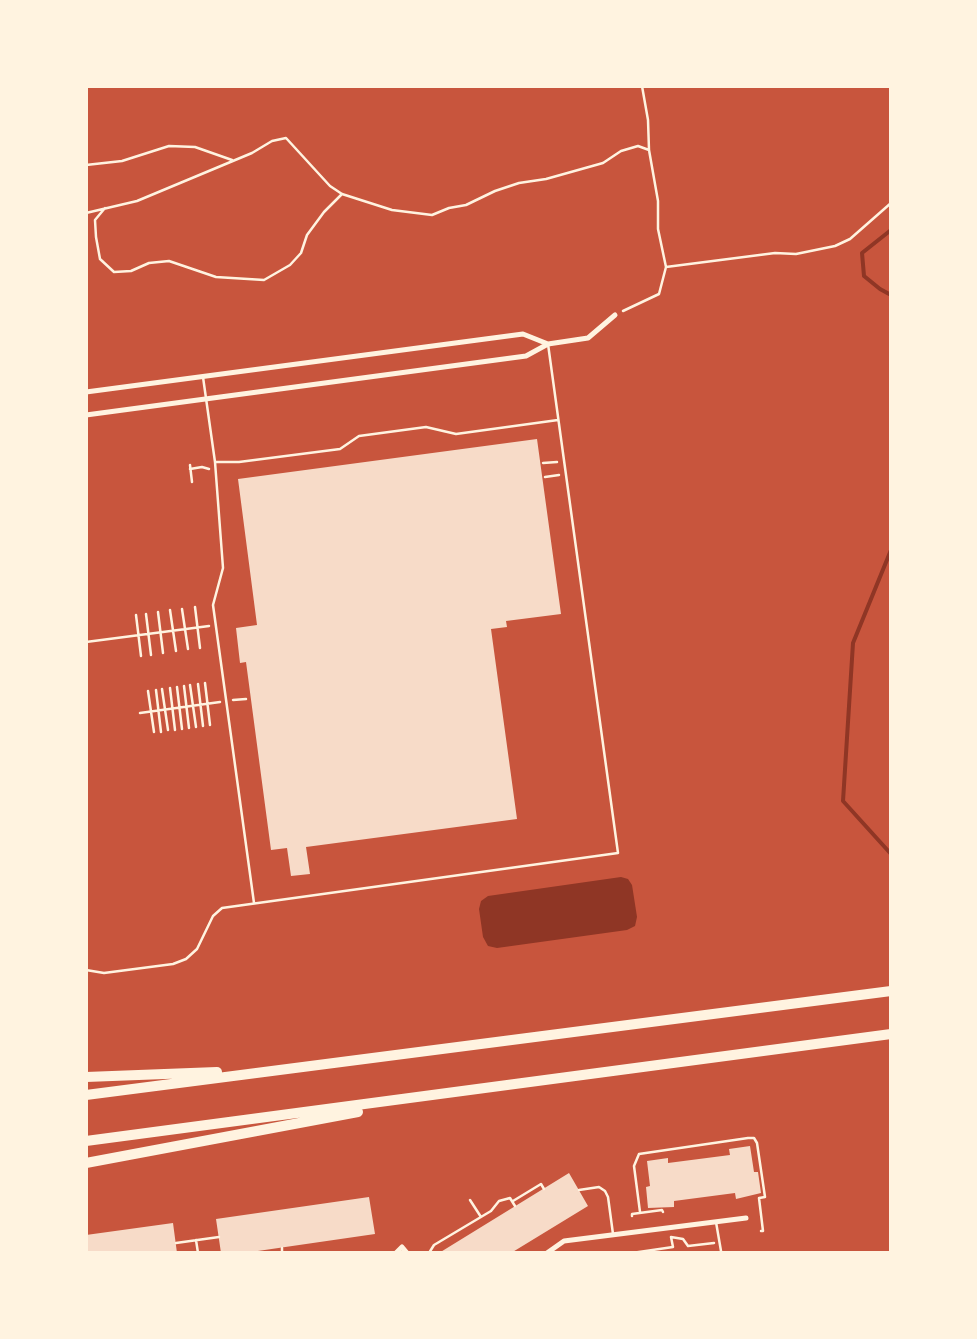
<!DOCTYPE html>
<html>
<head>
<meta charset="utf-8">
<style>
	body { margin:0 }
	#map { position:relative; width:977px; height:1339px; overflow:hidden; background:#c8553d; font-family:"DejaVu Sans",sans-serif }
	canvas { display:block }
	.frame { position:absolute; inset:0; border:88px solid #fff3e0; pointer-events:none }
</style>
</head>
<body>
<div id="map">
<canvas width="977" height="1339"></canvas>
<div class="frame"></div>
</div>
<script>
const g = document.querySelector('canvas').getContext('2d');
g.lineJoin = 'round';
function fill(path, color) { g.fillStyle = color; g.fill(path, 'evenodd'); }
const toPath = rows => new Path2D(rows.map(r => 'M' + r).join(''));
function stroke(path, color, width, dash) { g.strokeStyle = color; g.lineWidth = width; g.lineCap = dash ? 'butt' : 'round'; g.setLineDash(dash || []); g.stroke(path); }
const water = toPath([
	[621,877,628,879,632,885,637,917,635,926,627,930,497,948,488,946,483,937,479,909,481,901,488,896]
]);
const stream = toPath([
	[891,230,862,253,864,276,880,289,891,295],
	[891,550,853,643,843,801,891,854]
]);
const building = toPath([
	[537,439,561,614,506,621,507,627,491,629,517,819,306,847,310,874,291,876,287,848,271,850,246,662,240,663,236,628,257,625,238,479],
	[750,1146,754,1172,758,1172,761,1193,736,1199,735,1193,674,1201,674,1207,648,1208,646,1187,650,1186,647,1161,668,1158,668,1163,730,1155,729,1149],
	[569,1173,588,1206,511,1253,439,1253],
	[369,1197,375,1234,244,1253,221,1253,216,1219],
	[173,1223,177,1253,86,1253,86,1235]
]);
const path = toPath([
	[642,86,648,120,649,150],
	[86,165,122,161,169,146,195,147,232,160],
	[105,208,95,220,96,237,100,259,114,272,131,271,149,263,169,261,216,277,264,280,290,265,301,253,307,235,324,212,342,194],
	[86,213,137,201,252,153,272,141,286,138,330,186,342,194,392,210,432,215,449,208,466,205,495,191,519,183,546,179,603,163,621,151,638,146,649,150,658,201,658,229,666,267,659,294,623,311],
	[666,267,775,253,796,254,835,246,850,239,891,203],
	[543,463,557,462],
	[190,465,192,482],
	[190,469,202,467,209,469],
	[545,477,559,475],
	[195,607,200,648],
	[182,609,188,649],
	[170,610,176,651],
	[158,612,163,653],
	[146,614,151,655],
	[136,615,141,656],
	[86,642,209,626],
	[205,683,210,725],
	[198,684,203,726],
	[190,685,196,727],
	[184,686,189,728],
	[177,687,182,729],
	[170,688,175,730],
	[162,689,168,730],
	[156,690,161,732],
	[148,691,154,732],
	[233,700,246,699],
	[140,713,220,702],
	[470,1200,481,1217],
	[513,1201,541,1184,544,1189],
	[640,1212,634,1166,639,1154,748,1138,754,1138,757,1143,765,1197,759,1198,763,1231,761,1231],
	[632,1216,632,1214,662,1210,663,1212],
	[282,1248,282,1253],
	[429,1253,434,1245,491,1211,499,1201,510,1198,515,1206],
	[632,1253,673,1247,671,1237,683,1239,688,1246,714,1243]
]);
const service = toPath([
	[203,377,215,462,223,568,213,605,254,903],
	[215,462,239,462,340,449,359,436,426,427,456,434,558,420],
	[86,970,104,973,173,964,186,959,197,949,213,916,222,908,618,853,548,344],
	[579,1190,599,1187,605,1191,608,1197,613,1234],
	[716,1222,721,1251],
	[196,1240,198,1253],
	[176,1243,219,1237]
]);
const minor = toPath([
	[86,392,523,334,548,344],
	[86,415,526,356,548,344,588,338,615,315],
	[396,1253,402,1247,407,1253],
	[547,1253,564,1241,746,1218]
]);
const motorway = toPath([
	[86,1077,217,1072],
	[86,1095,891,991],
	[86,1141,891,1034],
	[86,1163,358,1112]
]);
fill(water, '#8f3625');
stroke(stream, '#8f3625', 4);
fill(building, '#f7dbc8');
stroke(path, '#fff3e0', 2.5);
stroke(service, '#fff3e0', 2.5);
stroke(minor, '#fff3e0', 5);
stroke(motorway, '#fff3e0', 10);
</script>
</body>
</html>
